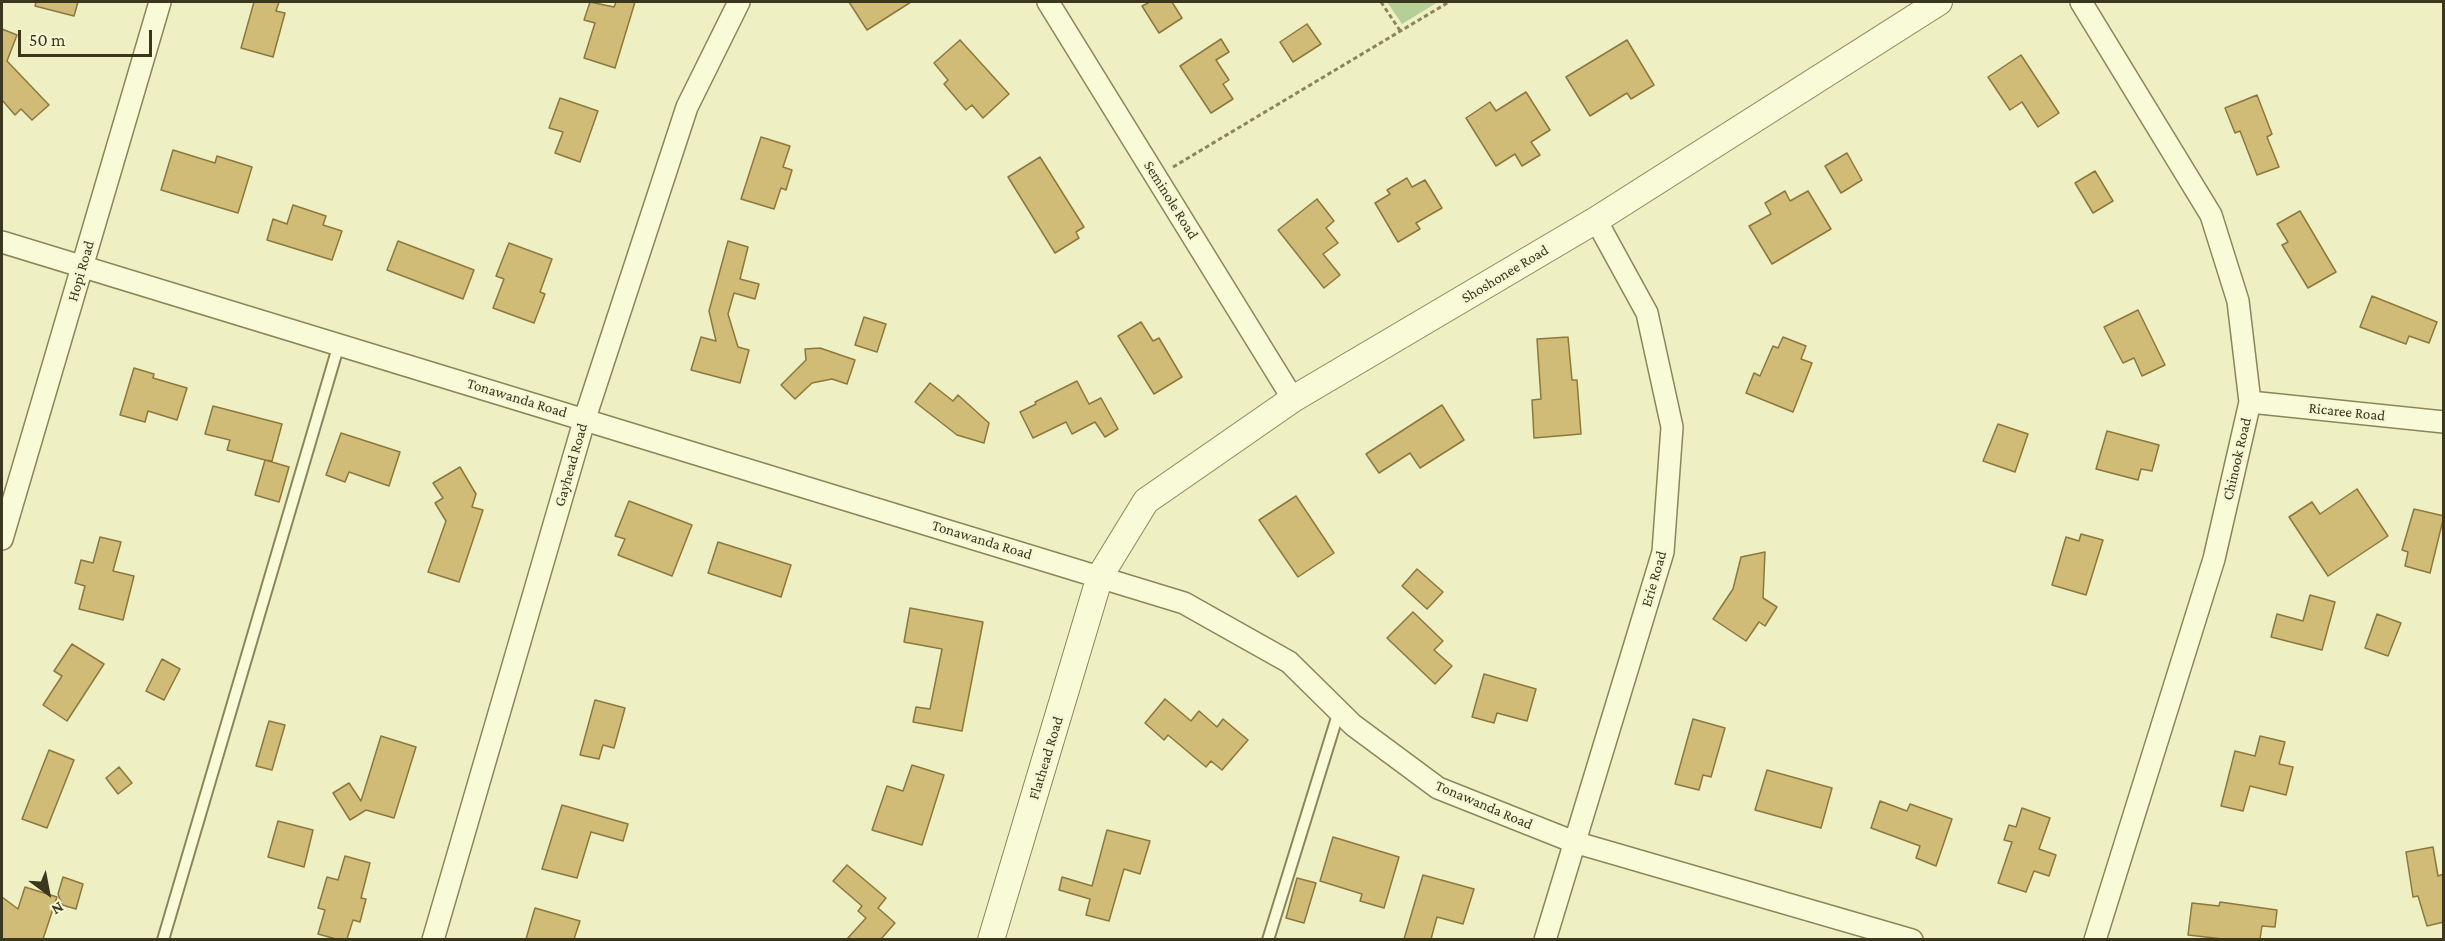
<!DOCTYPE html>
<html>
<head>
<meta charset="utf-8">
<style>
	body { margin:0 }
	#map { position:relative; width:2445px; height:941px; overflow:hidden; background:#eef0c3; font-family:"Crimson Pro",serif }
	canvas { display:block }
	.frame { position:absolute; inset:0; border:3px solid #3b361e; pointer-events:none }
	.north { position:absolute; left:18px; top:863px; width:60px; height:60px; -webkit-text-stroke:4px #f5f7d3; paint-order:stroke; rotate:148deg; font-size:16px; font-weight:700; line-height:24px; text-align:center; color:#3b361e }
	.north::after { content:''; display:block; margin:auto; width:21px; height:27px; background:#3b361e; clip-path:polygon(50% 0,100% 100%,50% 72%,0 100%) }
	.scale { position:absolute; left:18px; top:30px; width:134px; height:27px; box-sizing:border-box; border:3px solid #3b361e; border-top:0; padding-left:8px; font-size:18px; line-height:21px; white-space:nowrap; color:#3b361e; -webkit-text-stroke:4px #f5f7d3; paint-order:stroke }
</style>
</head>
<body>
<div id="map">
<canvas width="2445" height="941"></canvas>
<div class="frame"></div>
<div class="north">N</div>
<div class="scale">50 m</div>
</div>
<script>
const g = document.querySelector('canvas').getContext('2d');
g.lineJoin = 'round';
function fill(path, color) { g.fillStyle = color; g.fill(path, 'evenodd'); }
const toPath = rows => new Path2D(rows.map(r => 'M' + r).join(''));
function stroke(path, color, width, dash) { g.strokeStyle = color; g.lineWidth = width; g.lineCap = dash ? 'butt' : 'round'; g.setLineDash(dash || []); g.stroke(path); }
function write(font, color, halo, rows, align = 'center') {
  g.font = font + ' "Crimson Pro",serif'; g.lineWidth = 4.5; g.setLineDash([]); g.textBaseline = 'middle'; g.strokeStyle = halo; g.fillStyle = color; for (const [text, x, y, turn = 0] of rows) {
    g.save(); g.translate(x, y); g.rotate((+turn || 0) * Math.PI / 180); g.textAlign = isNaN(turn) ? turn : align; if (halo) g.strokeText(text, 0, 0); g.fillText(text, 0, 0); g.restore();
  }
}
const green = toPath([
	[1387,2,1438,2,1402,24]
]);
const building = toPath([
	[36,2,78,2,74,16,35,6,36,2],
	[254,2,279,2,276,11,285,13,273,57,241,48,254,2],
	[590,2,614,7,616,2,635,2,615,68,584,58,595,23,584,20,590,2],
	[849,2,911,2,867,30,849,2],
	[1150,2,1172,2,1182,18,1159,33,1142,6,1150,2],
	[1307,24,1321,44,1293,62,1280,42,1307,24],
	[2,29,17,35,7,61,49,105,32,120,21,109,15,115,2,100,2,29],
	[1221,39,1229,52,1216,60,1229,80,1223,84,1233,99,1211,113,1180,66,1221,39],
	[960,40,1009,94,983,118,972,105,966,110,944,84,948,80,934,63,960,40],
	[1627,40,1654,85,1631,99,1627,93,1590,116,1566,77,1627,40],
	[2021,55,2059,113,2038,127,2022,102,2010,110,1988,77,2021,55],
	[1526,92,1550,130,1531,142,1540,155,1522,166,1515,154,1496,166,1466,118,1490,102,1496,111,1526,92],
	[2257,95,2272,134,2267,137,2279,167,2257,175,2240,131,2235,133,2225,108,2257,95],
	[560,98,598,111,580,162,555,153,563,132,549,128,560,98],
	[761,137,790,146,783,167,792,170,786,190,781,188,774,209,741,199,761,137],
	[173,150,215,163,217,156,252,167,238,213,161,190,173,150],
	[1847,153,1862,180,1841,193,1825,166,1847,153],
	[1040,157,1084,227,1076,232,1079,238,1055,253,1008,177,1040,157],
	[2095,171,2113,201,2093,213,2075,183,2095,171],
	[1407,178,1412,187,1425,180,1442,208,1416,223,1420,229,1398,242,1375,203,1390,194,1387,190,1407,178],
	[1785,191,1790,201,1808,191,1831,229,1772,264,1749,226,1771,214,1765,203,1785,191],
	[1317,199,1334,221,1326,228,1338,243,1323,254,1340,275,1324,288,1278,230,1317,199],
	[293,205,326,216,323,225,342,231,332,260,267,240,273,219,287,224,293,205],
	[2300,211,2336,272,2308,288,2282,245,2288,242,2277,224,2300,211],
	[398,241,474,270,463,299,387,270,398,241],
	[728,241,748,247,740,279,759,284,755,299,734,293,728,314,738,347,749,350,740,383,691,370,701,337,716,341,709,311,728,241],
	[509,243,552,259,540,292,545,294,534,323,493,308,504,279,496,276,509,243],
	[2372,296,2437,322,2429,343,2409,336,2406,344,2360,327,2372,296],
	[2138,310,2165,365,2142,376,2134,358,2123,363,2104,327,2138,310],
	[864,317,886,324,877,352,855,345,864,317],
	[1141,322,1153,341,1159,338,1182,377,1154,394,1118,336,1141,322],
	[1568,337,1572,380,1577,380,1581,434,1534,438,1532,400,1541,399,1537,339,1568,337],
	[1783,337,1806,346,1801,359,1812,363,1793,412,1746,393,1754,373,1760,376,1773,346,1778,348,1783,337],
	[820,348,855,360,847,384,832,379,812,383,795,399,781,385,806,360,805,349,820,348],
	[134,368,154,374,153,378,187,388,177,420,148,411,145,422,120,415,134,368],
	[1077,381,1089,404,1101,398,1118,429,1105,437,1095,422,1072,434,1066,422,1033,438,1020,412,1036,404,1035,402,1077,381],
	[930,383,953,401,958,395,989,423,984,443,957,435,915,402,930,383],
	[1442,405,1464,440,1420,468,1410,453,1379,473,1366,454,1442,405],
	[213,406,282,424,272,461,265,460,289,467,279,502,255,495,265,460,227,450,230,440,205,434,213,406],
	[1998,424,2028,434,2015,472,1983,461,1998,424],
	[2107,431,2159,445,2152,471,2141,469,2138,480,2096,469,2107,431],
	[341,433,400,452,389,486,349,472,345,482,326,475,341,433],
	[460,467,476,494,472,507,483,510,459,582,428,572,446,521,435,503,443,498,433,483,460,467],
	[2357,489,2388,536,2328,576,2289,517,2312,502,2320,514,2357,489],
	[1296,496,1334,553,1298,577,1259,520,1296,496],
	[629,501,692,525,672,576,618,555,625,539,615,536,629,501],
	[2414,509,2444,516,2430,573,2405,566,2408,552,2402,550,2414,509],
	[2081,534,2103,540,2086,595,2052,585,2066,537,2079,541,2081,534],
	[100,537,121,542,113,571,134,576,123,620,79,609,85,586,75,583,81,560,93,563,100,537],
	[718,542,791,565,781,597,708,573,718,542],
	[1765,552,1763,598,1777,607,1765,626,1759,622,1746,641,1713,619,1733,589,1741,557,1765,552],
	[1417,569,1443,592,1427,609,1402,586,1417,569],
	[2310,595,2335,602,2322,650,2271,637,2277,614,2303,621,2310,595],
	[910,608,983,622,962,731,913,722,916,707,930,709,942,649,904,642,910,608],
	[1413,612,1443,641,1434,650,1452,666,1435,684,1387,638,1413,612],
	[2377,614,2401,623,2388,656,2365,648,2377,614],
	[72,644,104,664,67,721,43,705,62,676,54,671,72,644],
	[162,659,180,669,164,700,146,691,162,659],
	[1484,674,1536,689,1527,721,1497,713,1494,723,1472,717,1484,674],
	[1165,699,1191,721,1199,711,1217,727,1223,719,1248,740,1222,770,1211,761,1206,767,1168,735,1164,740,1145,723,1165,699],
	[595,700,625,708,614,748,603,745,599,759,580,755,595,700],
	[1693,719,1725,728,1711,777,1703,775,1699,790,1675,784,1693,719],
	[269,721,285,725,272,770,256,766,269,721],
	[381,736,416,747,394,818,366,810,350,820,333,793,349,783,361,801,381,736],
	[2260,736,2285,742,2279,764,2293,767,2286,795,2250,786,2243,811,2221,806,2235,751,2255,756,2260,736],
	[49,750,74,760,47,828,22,819,49,750],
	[912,765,944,775,922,845,872,830,887,786,903,791,912,765],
	[119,767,132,783,118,794,106,778,119,767],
	[1767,770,1832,788,1821,828,1755,810,1767,770],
	[1880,801,1907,811,1910,804,1952,819,1936,866,1916,858,1920,846,1871,828,1880,801],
	[562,805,628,824,623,841,591,832,577,878,542,869,562,805],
	[2022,808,2050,818,2039,849,2056,855,2049,876,2034,871,2026,892,1998,883,2012,842,2004,840,2009,825,2016,827,2022,808],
	[278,821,313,830,304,867,268,857,278,821],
	[1107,830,1150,841,1140,874,1124,869,1109,921,1086,915,1090,899,1059,890,1062,877,1092,886,1107,830],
	[1333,837,1399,857,1384,908,1360,901,1362,894,1320,881,1333,837],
	[2433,847,2438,876,2444,874,2444,922,2427,926,2418,896,2413,897,2406,852,2433,847],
	[345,856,370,863,361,898,366,899,360,922,353,920,347,939,336,939,318,934,325,910,318,908,327,877,338,880,345,856],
	[847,865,886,898,878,908,895,923,881,939,847,939,866,918,858,911,862,906,833,881,847,865],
	[1423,875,1474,889,1463,924,1437,917,1431,939,1404,939,1423,875],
	[63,877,83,884,76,909,62,905,58,894,63,877],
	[1297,878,1316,883,1304,923,1286,918,1297,878],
	[25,887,57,897,43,939,2,939,2,897,18,909,25,887],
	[2220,902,2277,910,2275,927,2262,926,2260,939,2223,939,2188,935,2192,903,2219,906,2220,902],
	[535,908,580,921,574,939,526,939,535,908]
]);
const path = toPath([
	[1381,2,1401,32],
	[1173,167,1449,2]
]);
const service = toPath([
	[163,940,339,344],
	[1268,940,1339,711]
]);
const minor = toPath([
	[1048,2,1293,399],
	[2081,2,2211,215,2238,301,2250,402,2214,559,2095,940],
	[2,242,1184,603,1289,662,1353,725,1438,788,1574,842,1912,940],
	[2250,402,2444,422],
	[2,539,160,2],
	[433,940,585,418,687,107,739,2],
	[1545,940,1663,552,1672,427,1647,313,1596,220]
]);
const tertiary = toPath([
	[991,940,1100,576,1146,501,1293,399,1596,220,1939,2]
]);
const streetNames = [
	["Seminole Road",1171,200,58],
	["Hopi Road",81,271,-74],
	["Shoshonee Road",1505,274,-31],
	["Tonawanda Road",517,398,17],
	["Ricaree Road",2347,412,6],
	["Chinook Road",2237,459,-77],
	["Gayhead Road",571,465,-74],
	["Tonawanda Road",982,540,17],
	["Erie Road",1654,579,-74],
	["Flathead Road",1046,758,-73],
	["Tonawanda Road",1484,805,23]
];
fill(green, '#b5cf96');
fill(building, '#d0bb77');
stroke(building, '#8c783d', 1.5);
stroke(service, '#8c8559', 14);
stroke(minor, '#8c8559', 24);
stroke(tertiary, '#8c8559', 28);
stroke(path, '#8c8559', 3, [4.5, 3]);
stroke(service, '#f9fad7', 10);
stroke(minor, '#f9fad7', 21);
stroke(tertiary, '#f9fad7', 26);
write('15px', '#3b361e', '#f5f7d3', streetNames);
</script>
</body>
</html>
